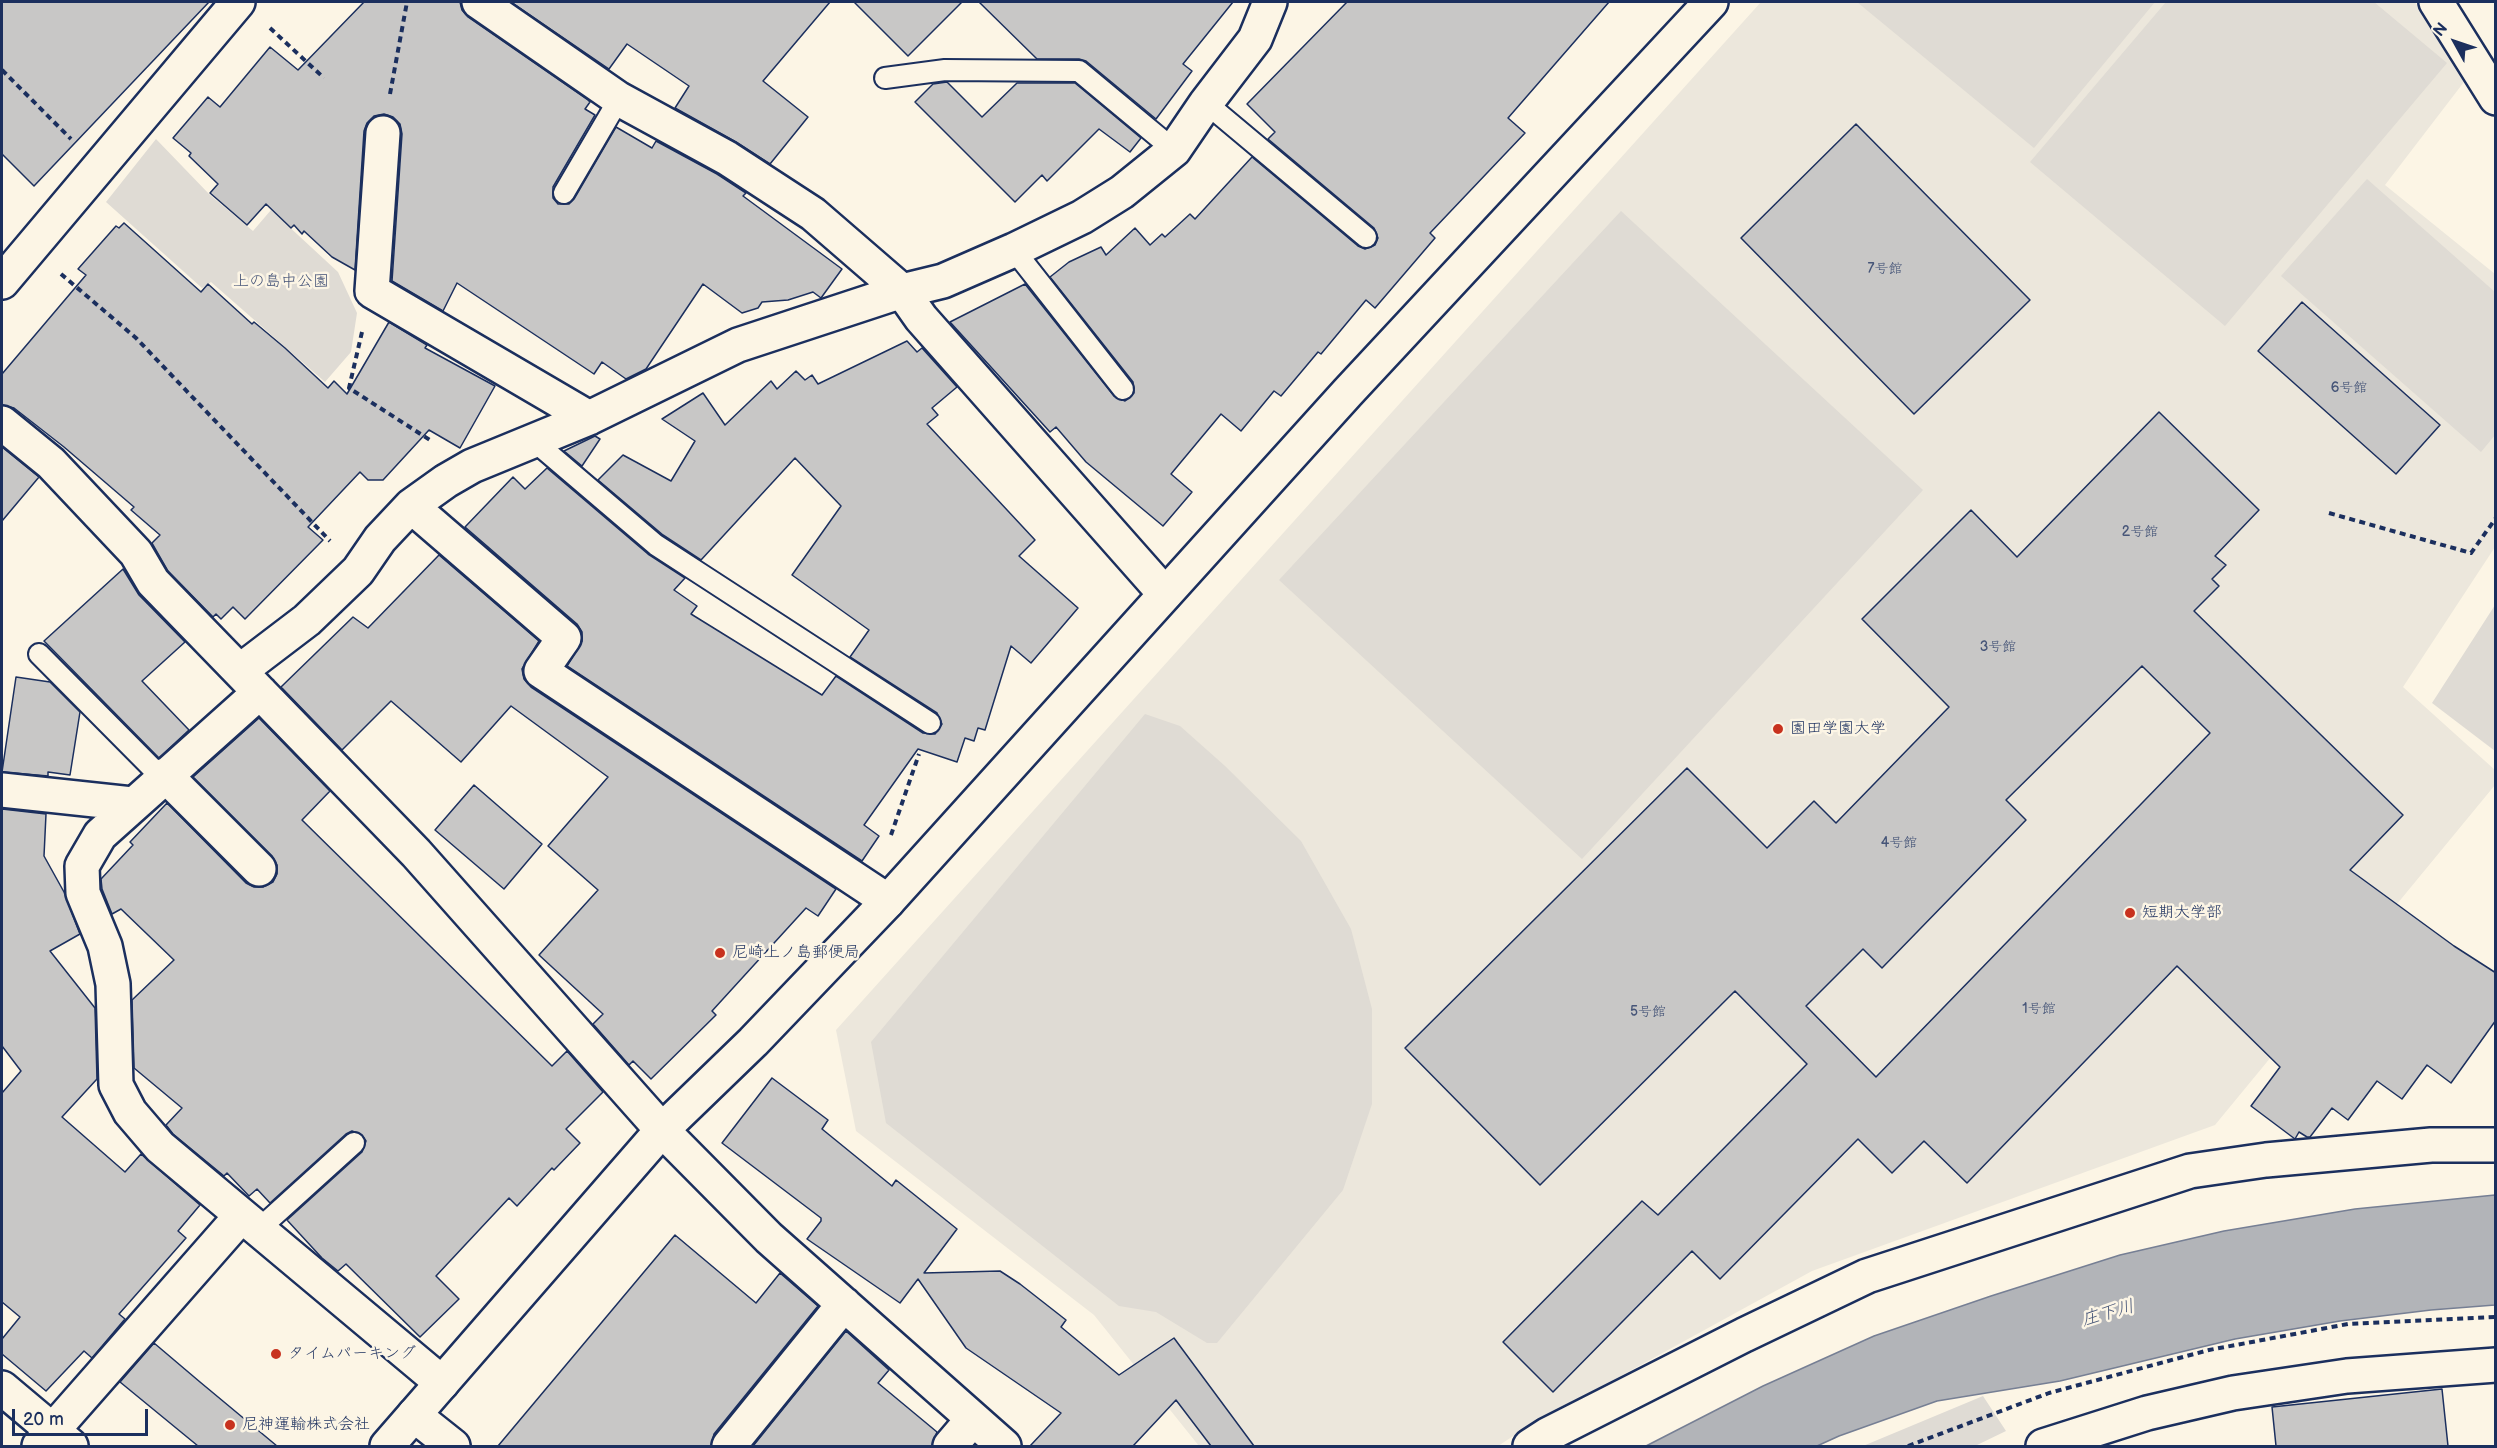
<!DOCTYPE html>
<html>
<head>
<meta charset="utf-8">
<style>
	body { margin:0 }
	#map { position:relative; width:2497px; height:1448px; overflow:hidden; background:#fcf5e5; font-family:"Balsamiq Sans",sans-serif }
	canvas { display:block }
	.frame { position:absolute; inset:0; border:3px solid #1b2f5e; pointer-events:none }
	.north { position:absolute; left:2425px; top:12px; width:60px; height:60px; -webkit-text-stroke:4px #fcf5e5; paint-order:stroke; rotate:310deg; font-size:16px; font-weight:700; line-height:24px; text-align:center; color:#1b2f5e }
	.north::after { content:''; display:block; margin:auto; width:21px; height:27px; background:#1b2f5e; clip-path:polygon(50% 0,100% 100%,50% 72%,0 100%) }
	.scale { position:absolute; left:12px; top:1409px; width:136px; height:27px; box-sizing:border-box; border:3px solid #1b2f5e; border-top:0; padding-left:8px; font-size:18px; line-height:21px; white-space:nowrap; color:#1b2f5e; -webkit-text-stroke:4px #fcf5e5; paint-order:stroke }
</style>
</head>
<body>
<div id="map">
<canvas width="2497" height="1448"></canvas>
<div class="frame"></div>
<div class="north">N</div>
<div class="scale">20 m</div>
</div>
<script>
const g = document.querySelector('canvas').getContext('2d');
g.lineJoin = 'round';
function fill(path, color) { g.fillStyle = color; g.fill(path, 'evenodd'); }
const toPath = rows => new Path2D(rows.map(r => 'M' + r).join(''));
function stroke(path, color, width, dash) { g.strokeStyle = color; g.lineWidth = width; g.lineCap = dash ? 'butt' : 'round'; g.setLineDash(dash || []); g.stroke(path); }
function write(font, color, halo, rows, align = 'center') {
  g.font = font + ' "Balsamiq Sans","Klee One",sans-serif'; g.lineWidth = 5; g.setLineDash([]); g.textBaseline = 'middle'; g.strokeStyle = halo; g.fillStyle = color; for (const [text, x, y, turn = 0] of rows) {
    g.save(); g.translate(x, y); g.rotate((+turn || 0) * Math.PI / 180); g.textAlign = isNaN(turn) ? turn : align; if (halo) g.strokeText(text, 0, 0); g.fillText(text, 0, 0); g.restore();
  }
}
const built = toPath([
	[1761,2,2415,2,2467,78,2385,185,2495,274,2495,547,2403,687,2495,770,2495,785,2215,1125,1812,1271,1524,1429,1498,1446,1199,1446,1094,1315,856,1131,836,1030]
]);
const green = toPath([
	[1857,2,2155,2,2034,148],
	[2166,2,2374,2,2447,63,2225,326,2030,162],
	[156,139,210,195,253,231,271,210,338,272,357,313,351,352,325,382,211,282,202,288,106,202],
	[2367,179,2495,292,2495,435,2481,452,2281,276],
	[1621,211,1923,490,1582,859,1279,580],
	[2495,605,2495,751,2432,703],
	[1145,714,1180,726,1225,766,1301,841,1351,929,1372,1009,1372,1104,1343,1190,1217,1343,1207,1343,1156,1312,1119,1306,886,1123,871,1042],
	[1983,1396,2006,1431,1975,1446,1863,1446]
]);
const water = toPath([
	[2495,1195,2495,1305,2431,1310,2340,1321,2235,1339,2060,1381,1937,1401,1839,1436,1817,1446,1646,1446,1763,1386,1874,1336,1991,1296,2120,1255,2224,1231,2355,1209,2495,1195]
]);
const building = toPath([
	[2,2,209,2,34,186,2,154,2,2],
	[364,2,460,2,462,10,468,17,588,100,590,102,585,109,595,115,553,187,553,198,558,204,569,204,574,199,616,127,652,148,656,141,717,174,746,193,743,196,842,269,821,298,813,292,788,300,762,302,758,308,742,313,703,284,646,369,626,379,602,362,594,374,457,283,443,311,392,281,402,134,400,124,393,117,384,114,374,116,367,123,364,131,355,270,332,257,304,231,302,234,294,225,291,228,266,204,247,225,210,193,218,184,189,156,191,153,173,138,208,97,220,107,270,47,298,70,364,2],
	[511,2,830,2,763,81,808,117,770,164,736,142,675,108,689,86,627,44,609,69,511,2],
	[854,2,962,2,908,56,854,2],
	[979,2,1233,2,1183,64,1192,71,1156,119,1086,61,1079,59,1037,59,979,2],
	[1347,2,1609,2,1508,118,1525,133,1430,233,1435,238,1375,308,1366,300,1321,354,1318,352,1281,396,1274,391,1241,431,1221,414,1171,474,1192,492,1163,526,1086,462,1056,427,1050,432,950,322,1025,284,1114,396,1125,401,1134,393,1133,382,1050,277,1069,262,1101,247,1106,255,1135,228,1150,245,1162,234,1165,237,1190,214,1195,219,1252,157,1358,246,1365,249,1375,245,1378,238,1374,228,1268,139,1275,132,1247,104,1347,2],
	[947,82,982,117,1017,83,1075,83,1141,138,1130,152,1099,129,1047,181,1042,175,1015,202,915,102,933,84,947,82],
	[1856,124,2030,300,1914,414,1741,238,1856,124],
	[124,223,201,292,208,284,252,324,254,322,285,348,328,388,334,381,347,394,389,322,427,345,425,348,495,386,460,448,429,430,383,480,368,480,360,472,308,527,323,540,245,619,233,607,221,619,216,614,213,617,168,571,152,543,160,535,131,510,134,507,64,447,14,408,2,405,2,374,86,275,78,269,116,226,119,228,124,223],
	[2302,302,2440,425,2396,474,2258,351,2302,302],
	[907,341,917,352,922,348,957,387,932,408,938,415,927,424,1035,540,1019,556,1078,608,1031,663,1011,646,985,730,978,728,974,741,965,738,957,762,918,749,864,825,879,836,862,861,567,666,582,641,582,632,577,624,465,527,513,477,525,489,547,468,648,554,685,578,674,590,697,606,691,614,822,695,836,676,923,733,935,734,942,724,937,713,850,657,869,630,792,575,841,506,795,458,701,560,663,535,598,480,623,455,671,481,695,441,662,419,703,393,725,425,771,381,777,389,796,371,805,380,812,375,818,384,907,341],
	[2159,412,2259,510,2215,556,2226,565,2212,579,2219,586,2194,611,2403,815,2350,870,2454,946,2496,973,2496,1020,2451,1083,2427,1065,2402,1099,2377,1081,2348,1120,2332,1108,2310,1137,2307,1137,2299,1132,2295,1139,2251,1106,2280,1067,2177,966,1967,1183,1924,1141,1892,1173,1858,1139,1720,1279,1692,1251,1553,1392,1503,1342,1642,1201,1658,1215,1807,1064,1735,991,1540,1185,1405,1048,1687,768,1767,848,1814,801,1836,823,1949,707,1862,619,1971,510,2017,557,2159,412],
	[2142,666,2210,733,1876,1077,1806,1006,1863,949,1882,968,2026,820,2006,800,2142,666],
	[595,436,600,439,582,466,564,451,595,436],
	[2,447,39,477,2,521,2,447],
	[439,555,539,641,522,669,524,679,531,687,836,889,818,916,806,908,712,1011,716,1015,651,1079,633,1061,629,1065,593,1024,603,1014,539,955,598,890,548,846,608,777,511,706,461,762,391,701,342,750,281,687,353,617,368,628,439,555],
	[123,569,139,595,185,642,142,681,189,730,159,758,44,641,123,569],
	[16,677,50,682,80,712,70,775,48,772,48,776,2,772,16,677],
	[259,718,330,791,302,820,552,1066,567,1051,603,1092,566,1129,580,1143,554,1170,552,1168,517,1206,509,1198,436,1276,459,1299,420,1337,346,1264,338,1271,322,1258,287,1220,362,1152,366,1141,362,1135,352,1131,346,1134,270,1203,257,1189,249,1196,227,1173,224,1176,173,1134,166,1125,182,1108,134,1068,132,1000,174,960,121,909,112,914,102,889,101,879,133,845,130,842,167,803,246,883,254,887,263,887,273,882,277,874,277,865,272,856,193,777,259,718],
	[474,785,542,844,504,889,435,830,474,785],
	[2,809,46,814,44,856,64,892,80,934,50,951,95,1008,97,1079,62,1117,125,1172,141,1154,200,1205,178,1231,186,1238,119,1314,125,1319,92,1358,84,1351,46,1391,2,1354,2,1339,20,1317,2,1302,2,1093,21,1071,2,1046,2,809],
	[772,1078,828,1120,822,1129,892,1186,896,1180,957,1229,924,1273,1000,1271,1020,1284,1066,1320,1061,1327,1119,1375,1174,1338,1254,1446,1211,1446,1176,1400,1133,1446,1030,1446,1061,1413,966,1348,918,1279,900,1303,807,1239,821,1221,821,1218,722,1143,772,1078],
	[675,1235,756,1303,780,1273,818,1306,714,1434,711,1446,498,1446,675,1235],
	[846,1331,889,1370,878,1383,937,1432,932,1446,753,1446,846,1331],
	[154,1343,200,1382,277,1446,198,1446,120,1382,154,1343],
	[2442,1389,2448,1446,2276,1446,2272,1407,2442,1389]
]);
const path = toPath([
	[270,28,324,78],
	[2,70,71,139],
	[390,94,407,2],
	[61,274,136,338,330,541],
	[362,332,349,388,433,442],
	[2329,513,2471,553,2496,518],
	[891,835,919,754],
	[1908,1446,2049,1393,2209,1350,2348,1324,2496,1317]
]);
const service = toPath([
	[885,78,945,70,1079,71,1174,150],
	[1206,103,1366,237],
	[564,193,619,99],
	[1014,250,1123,389],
	[534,441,656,545,930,723],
	[39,654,162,778],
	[259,1229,354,1143]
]);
const minor = toPath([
	[479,2,619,99,727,158,813,214,902,291,921,318,1165,594],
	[2436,2,2496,98],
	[383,133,372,291,589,418],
	[2,282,238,2],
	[2,423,51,463,136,553,153,582,416,853,662,1130,769,1238,1004,1446],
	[411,506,564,638,541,671,888,901],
	[240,671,307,620,358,571,380,539,411,506,446,481,472,466,589,418,738,345,902,291,943,281,1014,250,1082,217,1122,192,1174,150,1206,103,1255,39,1270,2],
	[260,692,100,835,82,866,83,893,105,946,113,984,116,1085,130,1112,160,1147,442,1383],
	[165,775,259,869],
	[2,790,132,804],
	[2,1388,71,1446],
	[414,1415,453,1446],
	[39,1446,241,1216],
	[729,1446,844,1304],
	[950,1446,973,1419],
	[1530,1446,1547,1435,1744,1335,1867,1276,2190,1171,2266,1160,2431,1145,2496,1145],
	[2043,1446,2147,1413,2233,1393,2347,1376,2496,1365]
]);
const tertiary = toPath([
	[387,1446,662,1130,753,1042,888,901,1348,392,1711,2]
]);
const markers = [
	[1778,729,6,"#c8321e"],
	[2130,913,6,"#c8321e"],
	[720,953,6,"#c8321e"],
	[276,1354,6,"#c8321e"],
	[230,1425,6,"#c8321e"]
];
const numberNames = [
	["7号館",1885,269],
	["6号館",2349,388],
	["2号館",2140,532],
	["3号館",1998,647],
	["4号館",1899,843],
	["1号館",2039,1009],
	["5号館",1648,1012]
];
const parkNames = [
	["上の島中公園",281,282]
];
const poiNames = [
	["園田学園大学",1790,729],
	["短期大学部",2142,913],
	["尼崎上ノ島郵便局",732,953],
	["タイムパーキング",288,1354],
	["尼神運輸株式会社",242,1425]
];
const waterNames = [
	["庄下川",2108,1314,-16]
];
fill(built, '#ece7dc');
fill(green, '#dfdbd4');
fill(water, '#b2b4b8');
stroke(water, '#767f94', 1.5);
fill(building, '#c8c7c6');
stroke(building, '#1b2f5e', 1.5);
stroke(service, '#1b2f5e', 24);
stroke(minor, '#1b2f5e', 38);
stroke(tertiary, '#1b2f5e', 38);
stroke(path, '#1b2f5e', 4, [6, 4.5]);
stroke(service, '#fcf5e5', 20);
stroke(minor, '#fcf5e5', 33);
stroke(tertiary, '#fcf5e5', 33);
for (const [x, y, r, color] of markers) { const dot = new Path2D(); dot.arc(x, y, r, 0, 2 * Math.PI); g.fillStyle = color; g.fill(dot); stroke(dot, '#fcf5e5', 2); }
write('14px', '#465578', null, numberNames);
write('16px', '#425176', '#fcf5e5', parkNames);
write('16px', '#1b2f5e', '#fcf5e5', poiNames, 'left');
write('italic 18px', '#485779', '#fcf5e5', waterNames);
</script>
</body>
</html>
